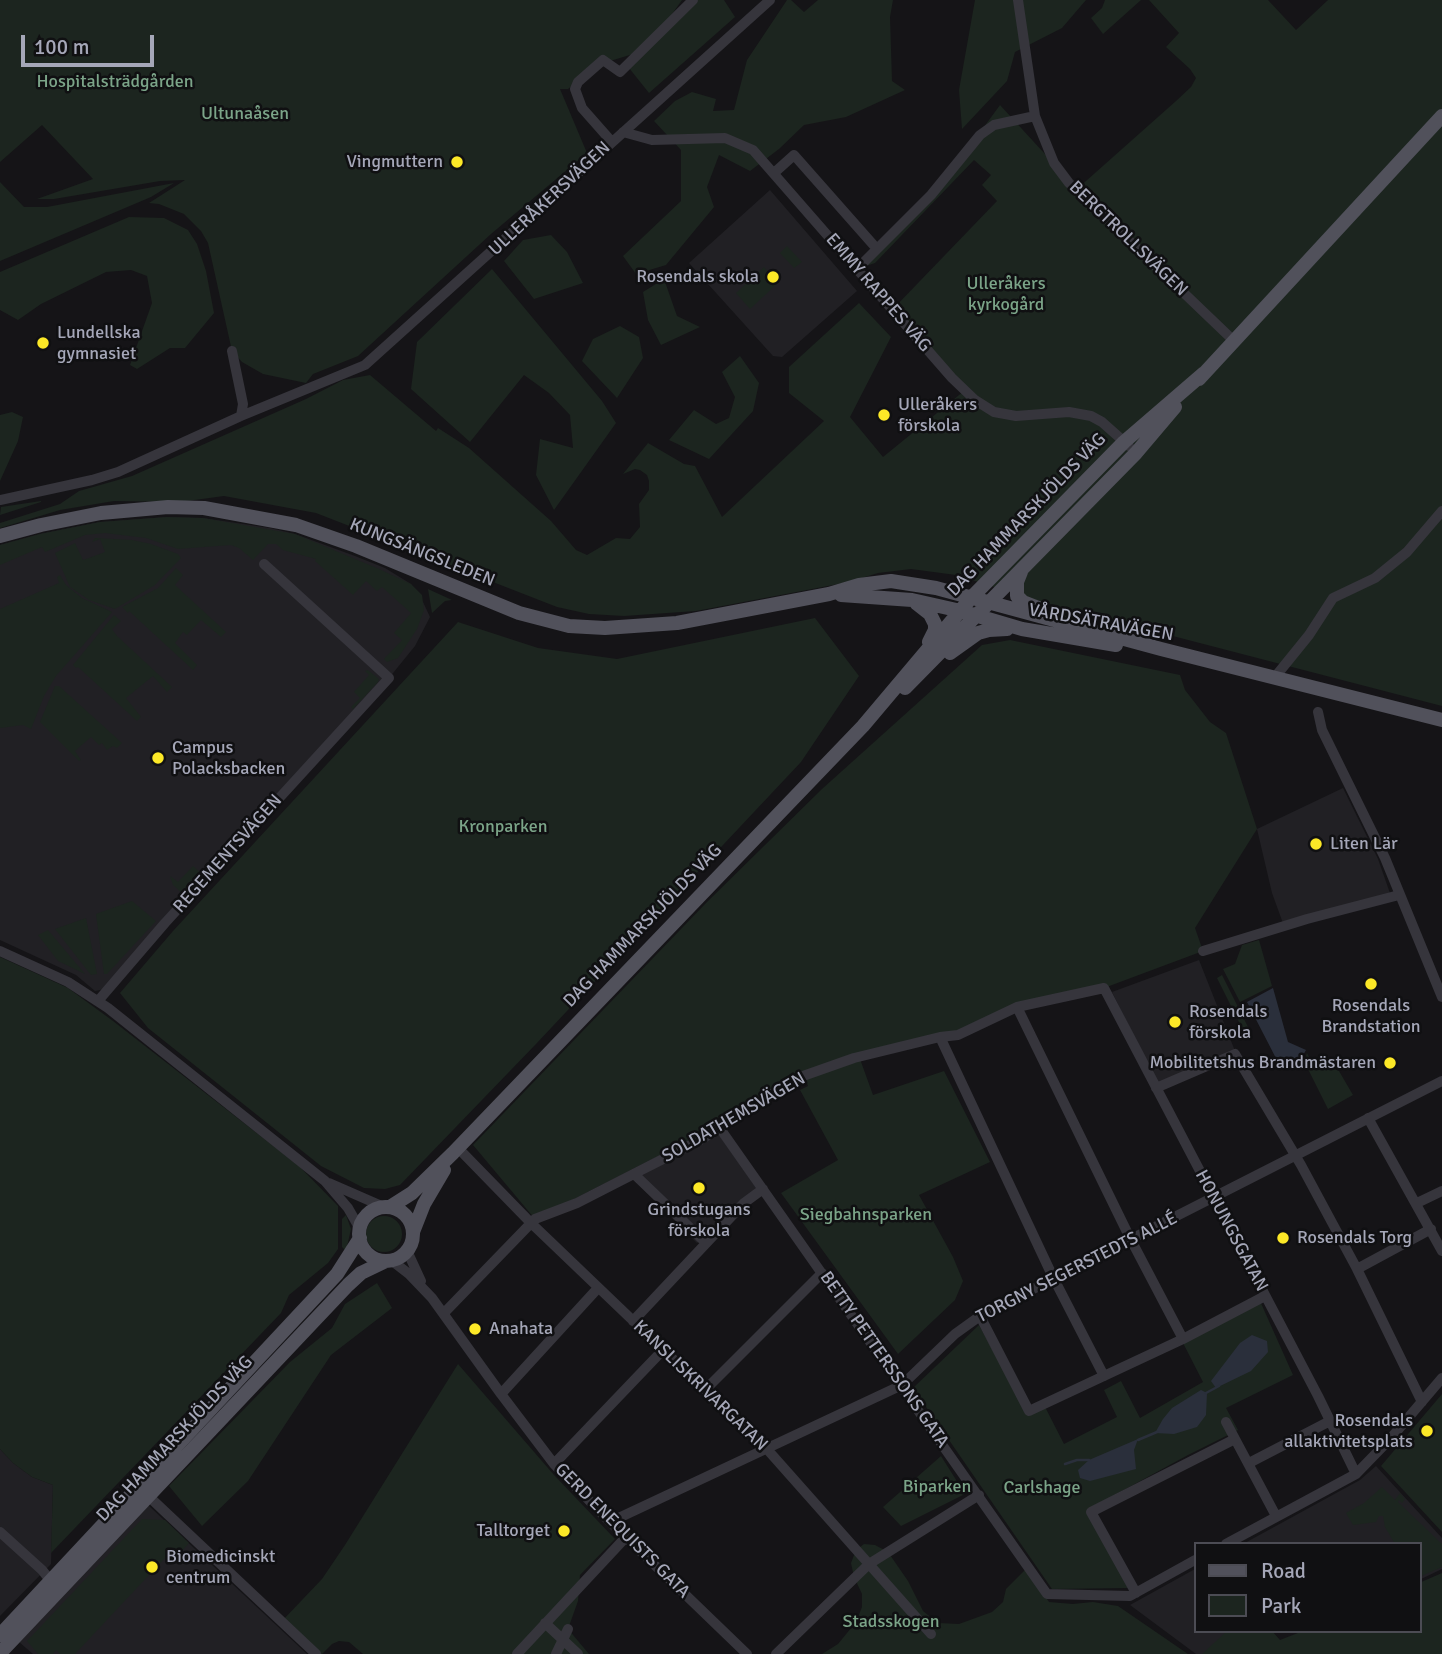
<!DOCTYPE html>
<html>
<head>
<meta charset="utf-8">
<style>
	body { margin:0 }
	#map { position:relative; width:1442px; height:1654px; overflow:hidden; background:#151417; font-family:Signika,sans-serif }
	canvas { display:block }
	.legend { position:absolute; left:1194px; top:1542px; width:228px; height:91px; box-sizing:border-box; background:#101012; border:2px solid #4c4c54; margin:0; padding:9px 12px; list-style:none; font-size:21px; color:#a5a7b8 }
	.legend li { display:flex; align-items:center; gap:14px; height:35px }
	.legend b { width:35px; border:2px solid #4c4c54 }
	.scale { position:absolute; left:21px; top:35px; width:133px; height:32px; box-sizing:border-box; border:4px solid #a5a7b8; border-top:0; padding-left:9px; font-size:21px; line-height:24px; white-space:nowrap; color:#a5a7b8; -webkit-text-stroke:5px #101012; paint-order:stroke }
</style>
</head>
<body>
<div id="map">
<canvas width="1442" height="1654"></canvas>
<ul class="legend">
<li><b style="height:9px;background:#51515b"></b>Road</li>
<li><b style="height:19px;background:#1c251f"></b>Park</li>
</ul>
<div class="scale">100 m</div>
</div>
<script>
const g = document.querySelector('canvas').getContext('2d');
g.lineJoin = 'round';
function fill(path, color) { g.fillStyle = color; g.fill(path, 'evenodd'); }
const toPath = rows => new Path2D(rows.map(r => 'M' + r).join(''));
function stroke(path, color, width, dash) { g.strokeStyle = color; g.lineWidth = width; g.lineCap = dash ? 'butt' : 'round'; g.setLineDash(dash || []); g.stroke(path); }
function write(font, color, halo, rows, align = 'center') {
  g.font = font + ' Signika,sans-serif'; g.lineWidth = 5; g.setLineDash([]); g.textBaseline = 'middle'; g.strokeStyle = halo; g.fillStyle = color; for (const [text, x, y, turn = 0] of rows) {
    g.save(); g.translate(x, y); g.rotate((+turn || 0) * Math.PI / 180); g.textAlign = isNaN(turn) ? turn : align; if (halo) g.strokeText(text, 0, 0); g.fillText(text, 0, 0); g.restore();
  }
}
const built = toPath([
	[770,190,857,291,782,357,773,356,689,263],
	[167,517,203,518,270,528,295,534,355,556,385,568,411,584,423,602,430,617,415,646,389,678,111,988,95,991,76,975,0,940,0,545,40,534,100,522],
	[1343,788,1378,859,1391,896,1284,926,1272,893,1257,829],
	[1199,960,1235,1051,1158,1085,1112,992],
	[717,1132,761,1195,697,1243,634,1180],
	[0,1449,13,1463,32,1477,53,1485,51,1564,0,1616],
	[1376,1466,1442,1538,1442,1569,1419,1580,1419,1544,1243,1544,1360,1480],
	[148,1505,307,1654,33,1654,19,1642],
	[1195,1569,1195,1631,1229,1631,1205,1654,1196,1654,1130,1605]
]);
const green = toPath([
	[0,0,682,0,665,24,633,54,597,65,568,89,560,89,587,153,491,234,358,356,313,374,306,383,263,374,242,362,232,351,208,243,201,231,184,214,159,204,149,203,185,180,160,181,54,199,37,199,93,179,42,125,0,162],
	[698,0,724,0,735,17,649,93,629,68],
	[787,0,791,0,804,12,818,0,893,0,890,17,892,81,905,90,846,117,804,125,779,149,750,171,719,155,707,187,714,207,666,265,636,274,623,256,681,201,681,150,654,121,675,101,692,92,716,99,713,111,734,110,747,60],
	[975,0,1086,0,1062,28,1015,52,1007,81,962,129,959,90],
	[1105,0,1141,0,1103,34,1091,18,1102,8],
	[1149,0,1268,0,1296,30,1328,0,1442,0,1442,706,1042,602,956,575,911,569,878,573,849,582,696,611,624,616,589,614,557,607,316,513,224,496,180,502,114,501,60,510,0,528,0,523,60,504,79,491,132,476,306,399,343,380,370,375,436,431,438,428,469,448,551,521,576,550,587,555,616,538,630,539,640,527,639,504,649,490,649,481,647,475,640,470,635,469,623,474,648,443,684,464,695,466,722,517,824,421,789,393,789,367,859,303,891,337,850,417,883,457,964,391,893,309,997,201,982,185,991,175,974,160,875,263,857,269,970,146,1000,105,1077,189,1176,101,1191,87,1196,78,1190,69,1166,47,1179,33],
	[0,182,24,207,47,207,174,183,151,197,0,261],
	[129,217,164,218,188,230,197,244,206,271,214,313,185,348,170,348,137,369,130,365,152,303,147,276,131,270,106,272,41,304,18,320,0,310,0,272],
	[551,235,567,252,583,283,534,299,504,261,523,240],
	[787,246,802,262,794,268,780,253],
	[764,267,778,283,750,309,736,293],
	[492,269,602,401,616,423,554,510,536,475,540,439,573,448,570,415,549,393,524,375,470,442,411,389,417,342],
	[664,279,677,316,700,327,661,345,648,320,643,292],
	[620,326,639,337,643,358,617,398,582,361,593,339],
	[740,356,759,383,753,411,709,459,669,440,694,410,716,424,729,418,735,397,722,372],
	[12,412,23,417,18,441,0,481,0,415],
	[41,501,41,502,0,515,1,507],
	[167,517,203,518,295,534,379,569,411,584,422,595,424,610,417,629,398,658,387,662,384,659,402,640,394,633,411,613,382,587,377,591,366,581,353,595,315,561,316,559,283,550,276,544,268,544,253,560,239,548,231,545,178,549,146,538,105,533,85,535,45,552,42,547,0,565,0,545,40,534,100,522],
	[95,538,132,540,151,544,178,554,181,558,155,585,115,609,89,600,70,587,55,553,75,543,83,560,89,558,105,552,100,539,92,542],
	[176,568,183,575,175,585,226,632,221,637,201,620,187,635,183,632,175,643,197,665,193,670,129,611,128,613,122,607,158,588],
	[60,575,66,585,82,598,112,612,56,676,44,696,31,729,23,725,0,728,0,609,59,583,57,577],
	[428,589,452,600,445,601,432,613],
	[114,615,121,621,112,629,117,636,172,687,167,692,153,676,126,698,141,717,137,721,78,667,76,668,73,665],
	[815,618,859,676,801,762,536,1044,400,1185,385,1189,364,1188,321,1166,148,1028,120,993,173,931,458,622,538,648,617,659],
	[1010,640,1180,675,1185,690,1210,722,1226,733,1257,829,1195,928,1203,951,1104,988,1017,1007,974,1029,823,1068,719,1125,535,1219,473,1145,707,902,822,789,982,645],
	[368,670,379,679,378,682,353,709,351,707,360,698,354,692,369,675,365,671],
	[55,686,59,686,122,743,117,748,113,746,107,750,102,743,99,745,91,737,75,751,81,760,79,761,40,722],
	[193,866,203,875,186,894,183,894,173,885,170,876,178,882],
	[132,901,156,921,107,974,104,974,96,914],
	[86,918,97,974,91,975,55,929],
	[48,930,85,974,58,961,38,935],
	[1259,940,1272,986,1240,1002,1223,969,1235,964,1242,945],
	[0,957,68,988,113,1021,299,1166,338,1206,338,1249,328,1263,289,1295,281,1313,51,1553,53,1485,32,1477,13,1463,0,1449],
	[1222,975,1251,1033,1246,1036,1217,978],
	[1307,1053,1311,1061,1325,1062,1330,1067,1339,1071,1353,1095,1328,1109,1304,1061],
	[860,1059,873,1095,944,1071,990,1162,919,1195,953,1257,963,1281,955,1300,898,1354,781,1193,838,1160,800,1090,808,1086,805,1077],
	[346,1215,351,1229,346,1251,342,1247,342,1219],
	'366 1234a18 18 0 1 1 36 0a18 18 0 1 1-36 0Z',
	[377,1283,392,1308,331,1355,248,1481,202,1526,169,1486,290,1362,332,1328,345,1304],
	[1260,1301,1293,1375,1226,1408,1238,1430,1188,1455,1087,1510,1128,1588,1052,1589,913,1388,979,1325,1026,1411,1043,1403,1064,1444,1117,1417,1104,1390,1121,1381,1140,1418,1203,1382,1183,1343],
	[458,1364,554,1475,615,1539,580,1575,578,1601,568,1629,589,1654,363,1654,349,1642,339,1641,332,1644,322,1654,317,1654,282,1621,322,1579,345,1545],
	[1442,1394,1442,1532,1381,1466],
	[941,1456,965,1494,901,1526,883,1507],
	[1382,1487,1395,1500,1400,1493,1405,1499,1402,1503,1399,1500,1398,1502,1442,1544,1442,1567,1419,1577,1419,1544,1395,1544,1385,1527,1383,1516,1379,1516,1376,1522,1353,1525,1346,1513,1364,1503],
	[142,1519,165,1520,189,1543,171,1563,165,1558,75,1654,60,1654,56,1650,53,1654,38,1654,27,1641],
	[864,1544,875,1545,888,1552,908,1581,923,1611,938,1623,959,1624,992,1612,1003,1602,1006,1589,1027,1568,1049,1602,1073,1604,1093,1602,1118,1606,1188,1654,822,1654,838,1644,856,1622,862,1607,862,1594,854,1577,851,1563,856,1550],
	[1442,1573,1442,1654,1202,1654,1227,1631,1272,1631,1280,1640,1303,1631,1419,1631,1419,1583]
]);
const water = toPath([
	[1273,988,1288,1042,1306,1050,1302,1057,1281,1068,1247,1002],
	[1252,1335,1267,1341,1268,1352,1251,1371,1216,1388,1211,1381,1240,1343],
	[1201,1390,1207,1393,1206,1415,1197,1427,1174,1434,1155,1433,1163,1419,1172,1408],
	[1138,1439,1134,1450,1136,1469,1090,1481,1080,1478,1078,1470,1089,1460]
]);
const stream = toPath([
	[1206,1393,1219,1386],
	[1138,1440,1157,1432],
	[1065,1464,1077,1460,1089,1460]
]);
const minor = toPath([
	[1018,0,1035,116,1054,163,1069,183,1234,341],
	[623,132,652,140,725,138,753,150,952,378,975,400,994,412,1016,416,1069,412,1091,416,1102,422,1129,446],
	[612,142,582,108,575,89,578,82,603,60,620,72,693,0],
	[774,173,794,155,877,249],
	[857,269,931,195,980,135,994,125,1035,116],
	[232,351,243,404,241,416],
	[0,500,92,480,118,472,241,416,365,365,770,0],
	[1275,677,1309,635,1333,598,1375,578,1407,552,1442,511],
	[1318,712,1322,730,1385,858,1442,997],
	[0,951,68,982,108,1008,325,1181,348,1208,360,1229],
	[1203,951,1307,919,1399,895],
	[98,1001,165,923,389,678,264,564],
	[1017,1007,1129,1236,1183,1339],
	[940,1037,1052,1275,1104,1376],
	[1156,1088,1235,1054,1301,1165,1357,1269,1422,1402],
	[1368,1118,1442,1251],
	[719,1127,1047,1594,1130,1596,1195,1560],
	[458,1148,531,1223,766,1448,931,1634],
	[634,1174,706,1243],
	[329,1183,384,1207],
	[1417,1203,1442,1191],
	[409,1247,409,1255,421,1281],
	[391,1260,409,1274,432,1298,501,1394,554,1464,610,1522,747,1654],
	[1357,1269,1431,1229],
	[444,1313,535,1219,577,1203,702,1139,749,1107,803,1076,854,1058,940,1037,958,1035,1017,1007,1104,988,1318,1396,1356,1474],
	[980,1316,1029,1411,1183,1339,1265,1296],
	[633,1321,744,1203,763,1189],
	[705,1390,822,1273],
	[501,1394,598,1288],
	[1226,1422,1276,1516],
	[1249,1463,1330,1421],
	[554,1464,663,1350],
	[143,1491,316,1654],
	[610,1522,902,1385,955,1334,980,1316,1442,1081],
	[0,1532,42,1570,55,1586],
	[1226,1544,1356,1474,1391,1438,1442,1378],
	[1136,1593,1091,1512,1235,1439],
	[545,1623,578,1654],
	[517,1654,626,1537],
	[556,1654,568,1629],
	[776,1654,869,1564,979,1495]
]);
const major = toPath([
	[1199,379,1442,116],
	[0,536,41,525,101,513,168,507,204,508,296,525,356,546,519,613,569,626,605,628,677,623,829,594,859,585,891,581,936,588,1161,649,1442,720],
	[1021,572,1017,582,1017,596,1023,602,1041,609],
	[841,595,912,600,961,611,1022,629,1116,645],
	[916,603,930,614,935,624,935,630,929,642],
	[950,653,978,633,989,630,1007,629],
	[905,688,1136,453,1175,407],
	[390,1207,412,1193,453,1153,863,726,971,598,1124,442,1204,373],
	'359 1234a27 27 0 1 1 54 0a27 27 0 1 1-54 0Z',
	[413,1232,424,1204,444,1170],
	[0,1635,337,1274,360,1238],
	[0,1653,348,1285,361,1273,386,1261]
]);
const markers = [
	[457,162,7,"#fce827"],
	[773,277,7,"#fce827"],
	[43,343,7,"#fce827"],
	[884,415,7,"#fce827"],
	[158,758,7,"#fce827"],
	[1316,844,7,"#fce827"],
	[1371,984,7,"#fce827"],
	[1175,1022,7,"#fce827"],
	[1390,1063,7,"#fce827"],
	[699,1188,7,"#fce827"],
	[1283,1238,7,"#fce827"],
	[475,1329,7,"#fce827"],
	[1427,1431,7,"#fce827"],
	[564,1531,7,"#fce827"],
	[152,1567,7,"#fce827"]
];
const parkNames = [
	["Hospitalsträdgården",115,82],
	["Ultunaåsen",245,114],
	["Ulleråkers",1006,284],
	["kyrkogård",1006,305],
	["Kronparken",503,827],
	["Siegbahnsparken",866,1215],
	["Biparken",937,1487],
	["Carlshage",1042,1488],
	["Stadsskogen",891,1622]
];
const poiNames = [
	["Vingmuttern",443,162,"right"],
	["Rosendals skola",759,277,"right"],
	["Lundellska",57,333],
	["gymnasiet",57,354],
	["Ulleråkers",898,405],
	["förskola",898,426],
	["Campus",172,748],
	["Polacksbacken",172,769],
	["Liten Lär",1330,844],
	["Rosendals",1371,1006,"center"],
	["Brandstation",1371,1027,"center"],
	["Rosendals",1189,1012],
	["förskola",1189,1033],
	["Mobilitetshus Brandmästaren",1376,1063,"right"],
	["Grindstugans",699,1210,"center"],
	["förskola",699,1231,"center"],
	["Rosendals Torg",1297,1238],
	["Anahata",489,1329],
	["Rosendals",1413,1421,"right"],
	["allaktivitetsplats",1413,1442,"right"],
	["Talltorget",550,1531,"right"],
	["Biomedicinskt",166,1557],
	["centrum",166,1578]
];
const streetNames = [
	["ULLERÅKERSVÄGEN",550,199,-43],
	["BERGTROLLSVÄGEN",1128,239,44],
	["EMMY RAPPES VÄG",878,293,49],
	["DAG HAMMARSKJÖLDS VÄG",1027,515,-46],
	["KUNGSÄNGSLEDEN",422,553,22],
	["VÅRDSÄTRAVÄGEN",1101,623,10],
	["REGEMENTSVÄGEN",228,854,-48],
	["DAG HAMMARSKJÖLDS VÄG",643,926,-46],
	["SOLDATHEMSVÄGEN",734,1118,-30],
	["HONUNGSGATAN",1231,1231,62],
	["TORGNY SEGERSTEDTS ALLÉ",1077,1268,-27],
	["BETTY PETTERSSONS GATA",884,1360,55],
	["KANSLISKRIVARGATAN",700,1386,44],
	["DAG HAMMARSKJÖLDS VÄG",175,1439,-47],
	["GERD ENEQUISTS GATA",622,1531,45]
];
fill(built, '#212024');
fill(green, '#1c251f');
fill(water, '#2a2f3b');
stroke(stream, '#2a2f3b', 2.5);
stroke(minor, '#36353c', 10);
stroke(major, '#51515b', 14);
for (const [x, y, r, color] of markers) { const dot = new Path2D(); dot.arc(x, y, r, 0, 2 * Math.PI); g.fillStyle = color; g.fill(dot); stroke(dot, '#101012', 2.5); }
write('18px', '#7ba488', '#101012', parkNames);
write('18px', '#a5a7b8', '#101012', poiNames, 'left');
write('18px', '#a5a7b8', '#101012', streetNames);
</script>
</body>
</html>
